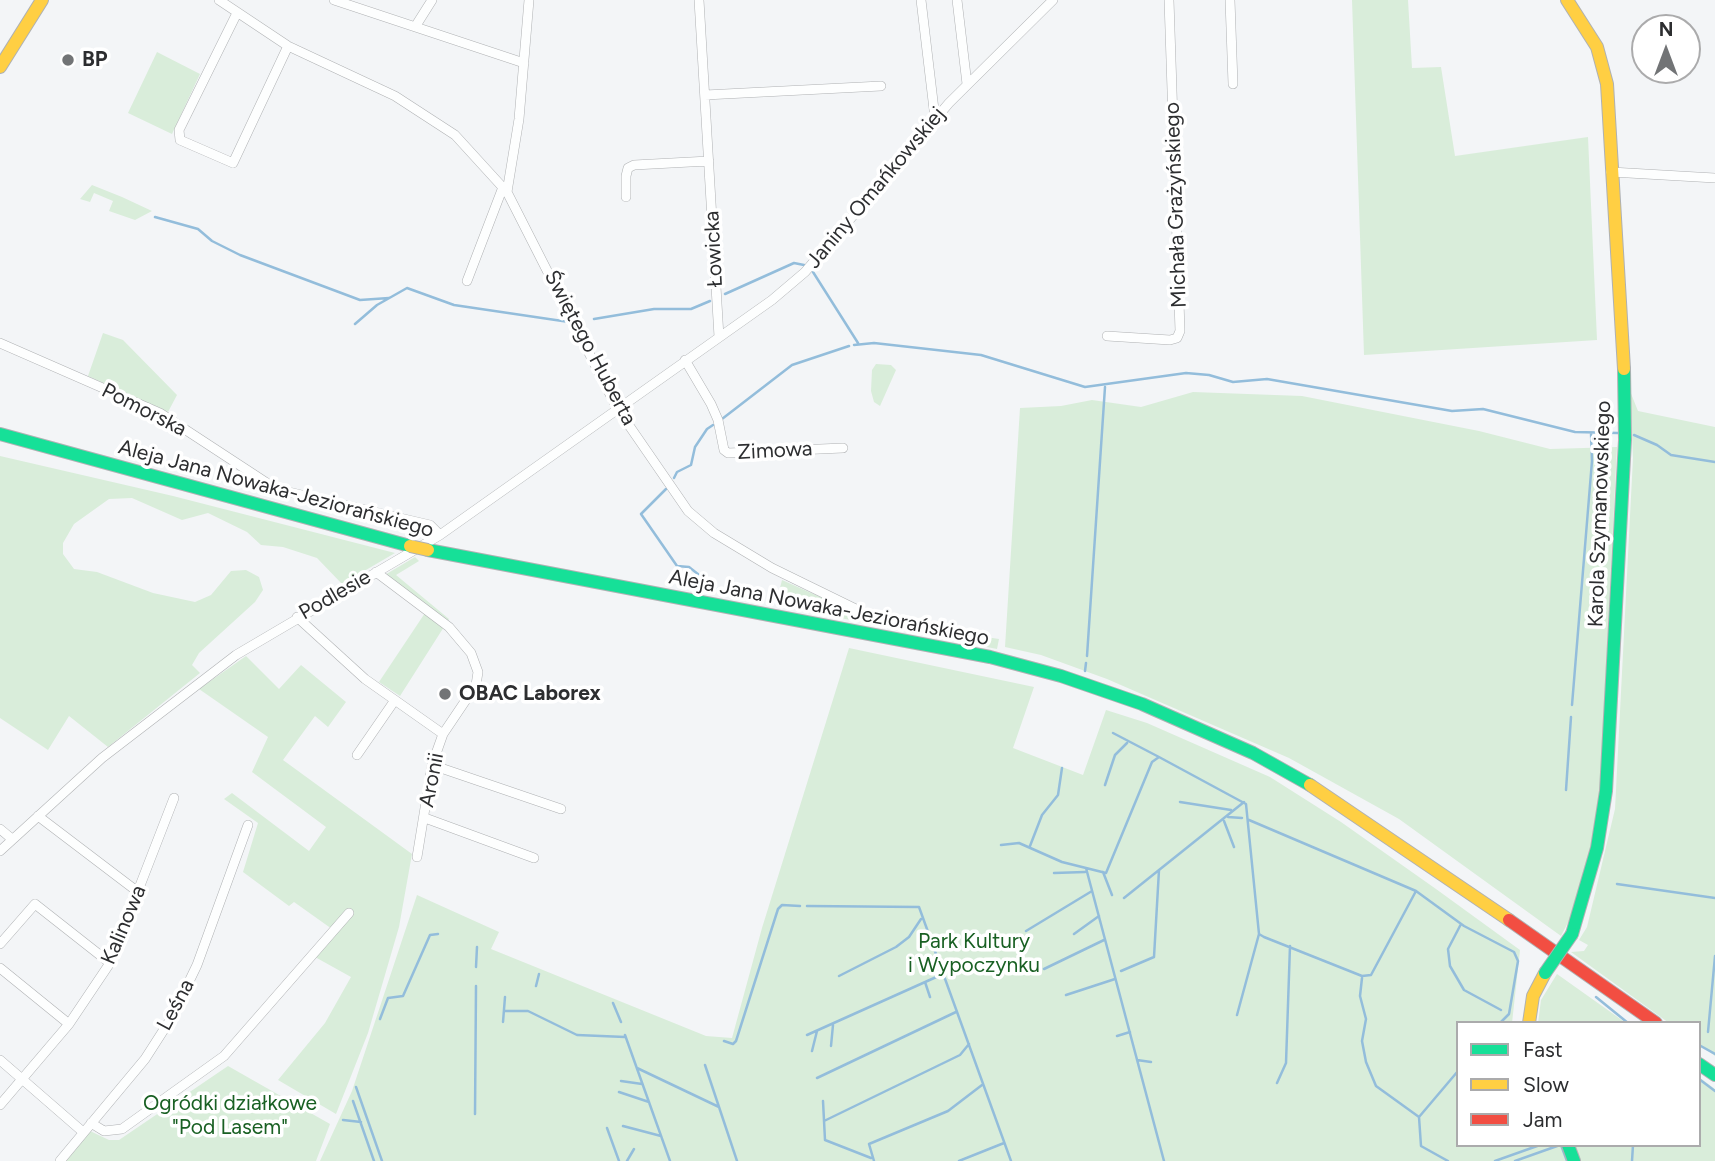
<!DOCTYPE html>
<html>
<head>
<meta charset="utf-8">
<style>
	body { margin:0 }
	#map { position:relative; width:1715px; height:1161px; overflow:hidden; background:#f3f5f7; font-family:Figtree,sans-serif }
	canvas { display:block }
	.legend { position:absolute; left:1456px; top:1021px; width:245px; height:126px; box-sizing:border-box; background:#fff; border:2px solid #ababac; margin:0; padding:9px 12px; list-style:none; font-size:21px; color:#2d2e30 }
	.legend li { display:flex; align-items:center; gap:14px; height:35px }
	.legend b { width:35px; border:2px solid #ababac }
	.north { position:absolute; left:1631px; top:14px; width:70px; height:70px; box-sizing:border-box; background:#fff; border:2px solid #ababac; border-radius:50%; rotate:0deg; font-size:19px; font-weight:700; line-height:28px; text-align:center; color:#2d2e30 }
	.north::after { content:''; display:block; margin:auto; width:24px; height:32px; background:#727476; clip-path:polygon(50% 0,100% 100%,50% 72%,0 100%) }
</style>
</head>
<body>
<div id="map">
<canvas width="1715" height="1161"></canvas>
<ul class="legend">
<li><b style="height:9px;background:#16e098"></b>Fast</li>
<li><b style="height:9px;background:#ffcf43"></b>Slow</li>
<li><b style="height:9px;background:#f24e42"></b>Jam</li>
</ul>
<div class="north">N</div>
</div>
<script>
const g = document.querySelector('canvas').getContext('2d');
g.lineJoin = 'round';
function fill(path, color) { g.fillStyle = color; g.fill(path, 'evenodd'); }
const toPath = rows => new Path2D(rows.map(r => 'M' + r).join(''));
function stroke(path, color, width, dash) { g.strokeStyle = color; g.lineWidth = width; g.lineCap = dash ? 'butt' : 'round'; g.setLineDash(dash || []); g.stroke(path); }
function write(font, color, halo, rows, align = 'center') {
  g.font = font + ' Figtree,sans-serif'; g.lineWidth = 7; g.setLineDash([]); g.textBaseline = 'middle'; g.strokeStyle = halo; g.fillStyle = color; for (const [text, x, y, turn = 0] of rows) {
    g.save(); g.translate(x, y); g.rotate((+turn || 0) * Math.PI / 180); g.textAlign = isNaN(turn) ? turn : align; if (halo) g.strokeText(text, 0, 0); g.fillText(text, 0, 0); g.restore();
  }
}
const green = toPath([
	[1352,0,1408,0,1412,68,1441,67,1455,156,1588,137,1597,340,1364,355],
	[157,52,200,74,172,134,128,113],
	[92,185,122,197,152,211,135,220,109,211,113,201,94,193,90,202,80,199],
	[103,333,123,340,177,395,168,412,88,376],
	[876,364,891,365,896,370,880,406,874,402,871,391,872,370],
	[1630,391,1638,411,1715,427,1715,1056,1699,1044,1699,1023,1669,1023,1571,952,1584,951,1588,945,1579,940,1587,927,1615,809,1633,458],
	[1193,392,1302,396,1479,431,1550,449,1617,447,1599,810,1590,862,1574,911,1561,936,1399,819,1289,758,1107,679,1041,655,1005,647,1020,408,1061,406,1092,400,1141,407],
	[0,456,173,496,395,553,342,584,317,558,283,547,261,545,247,532,208,513,182,520,132,498,109,499,74,524,63,543,63,554,74,569,97,572,153,593,195,602,211,595,231,571,246,570,259,577,263,590,255,602,199,653,192,665,200,673,108,747,69,716,48,750,0,718],
	[415,557,419,561,396,575,449,619,400,696,379,682,425,613,378,579],
	[782,580,870,619,999,639,997,649,810,612,777,600],
	[849,648,1034,687,1013,748,1083,775,1106,710,1147,723,1270,777,1341,822,1436,889,1520,950,1512,1023,1458,1023,1458,1145,1562,1145,1567,1161,320,1161,352,1091,417,895,499,932,491,949,706,1036,732,1038,762,928],
	[246,656,279,689,301,665,346,702,328,727,315,716,283,760,412,854,399,927,368,1033,336,1114,278,1080,325,1023,351,977,315,957,332,929,294,902,289,906,243,872,258,823,224,799,232,793,309,851,326,827,252,772,268,737,199,689],
	[1557,974,1626,1023,1538,1023,1541,1000],
	[228,1066,330,1124,316,1161,66,1161,90,1131,109,1140,119,1140],
	[1699,1077,1715,1089,1715,1161,1580,1161,1575,1145,1699,1145]
]);
const stream = toPath([
	[155,217,198,229,212,241,240,255,360,300,389,298],
	[813,272,858,343],
	[725,294,794,263,804,265],
	[594,319,654,309,691,309,710,301],
	[355,324,377,305,407,288,454,305,569,322],
	[854,345,874,343,981,355,1085,387,1186,373,1209,375,1233,382,1267,379,1452,411,1483,409,1575,432,1618,433],
	[722,419,792,365,849,346],
	[1634,435,1657,445,1671,455,1715,462],
	[674,478,677,472,691,465,695,447,707,429,713,425],
	[666,489,641,514,677,566,689,567,718,590],
	[1087,656,1105,387],
	[1085,671,1086,663],
	[1572,705,1592,461,1591,433],
	[1113,733,1159,757],
	[1105,785,1115,755,1127,743],
	[1566,790,1571,717],
	[1180,802,1231,810],
	[1228,817,1242,818],
	[1249,820,1416,891,1464,926,1514,952,1518,961,1509,1014,1500,1023],
	[1224,821,1234,847],
	[1001,845,1019,843,1062,862,1106,873,1152,762,1159,757,1246,804,1259,934,1264,937,1362,976,1371,975,1416,891],
	[1030,846,1042,815,1058,795,1062,768],
	[1086,868,1164,1161],
	[1103,872,1112,895],
	[1054,873,1085,872],
	[1617,884,1715,898],
	[1124,898,1244,802],
	[807,906,919,907,1011,1161],
	[1461,924,1448,949,1450,966,1464,990,1501,1010],
	[1026,931,1092,891],
	[1074,934,1099,916],
	[476,967,477,947],
	[1044,969,1104,940],
	[1121,971,1154,957,1159,870],
	[839,976,896,947,909,937,921,919],
	[1362,978,1360,996,1366,1019,1362,1041,1366,1062,1376,1086,1419,1117],
	[925,982,930,997],
	[536,986,539,974],
	[1066,995,1115,979],
	[1596,997,1628,1023],
	[613,1003,621,1022],
	[504,1011,528,1011,577,1035,625,1037],
	[1237,1015,1259,934],
	[380,1019,388,998,403,996,430,935,438,934],
	[503,1022,505,997],
	[1708,1032,1715,956],
	[625,1035,670,1161],
	[807,1035,943,974],
	[1117,1036,1130,1032],
	[724,1041,733,1044,736,1041,778,909,782,905,800,906],
	[1699,1045,1715,1054],
	[831,1046,833,1025],
	[812,1051,817,1031],
	[1137,1060,1151,1062],
	[705,1065,737,1161],
	[637,1068,719,1107],
	[817,1078,956,1012],
	[1699,1079,1715,1091],
	[621,1081,642,1084],
	[1277,1083,1286,1063,1290,946],
	[356,1087,382,1161],
	[619,1092,649,1102],
	[353,1101,374,1161],
	[823,1101,825,1140,871,1158],
	[475,1114,476,986],
	[343,1120,361,1122],
	[824,1121,960,1055,969,1044],
	[623,1126,661,1136],
	[607,1128,619,1161],
	[1561,1145,1567,1161],
	[627,1161,634,1149],
	[874,1161,869,1144,948,1111,982,1085],
	[959,1161,1004,1143],
	[1448,1161,1421,1146,1419,1117,1458,1071],
	[1495,1161,1540,1145],
	[1515,1161,1560,1145],
	[1632,1161,1633,1145]
]);
const street = toPath([
	[219,0,288,46,395,96,455,135,507,192,617,408,688,511,714,533,772,568,862,612],
	[334,0,524,63],
	[699,0,719,337],
	[921,0,935,118],
	[957,0,967,84],
	[1230,0,1233,84],
	[237,13,179,130,180,140,233,163,288,46],
	[415,27,432,0],
	[705,95,881,86],
	[1611,172,1715,178],
	[507,192,519,119,529,0],
	[626,197,626,176,628,168,634,165,709,161],
	[467,281,503,187],
	[1107,336,1170,340,1177,338,1180,331,1169,0],
	[0,343,160,413,276,489,430,525,440,535],
	[685,360,711,404,718,420,724,450,728,453,843,448],
	[376,572,449,627,471,653,478,672,476,685,443,734,432,765,417,857],
	[297,617,365,679,443,734],
	[357,755,395,700],
	[432,765,561,809],
	[38,816,138,892],
	[425,818,534,858],
	[0,829,12,839],
	[0,851,102,758,236,655,440,535,772,300,805,272,949,103,1053,0],
	[0,944,35,904,110,963],
	[0,968,69,1024],
	[0,1060,83,1132],
	[0,1105,69,1024,110,963,174,798],
	[91,1123,104,1131,122,1129,224,1056,349,913],
	[60,1161,145,1059,172,1017,197,965,248,825]
]);
const fast = toPath([
	[0,434,410,546],
	[428,550,990,657,1061,676,1142,704,1253,753,1310,785],
	[1572,934,1597,848,1606,791,1625,440,1624,369],
	[1699,1064,1715,1075],
	[1568,1145,1574,1161]
]);
const slow = toPath([
	[1567,0,1597,47,1607,84,1624,369],
	[0,67,42,0],
	[1310,785,1509,920],
	[1529,1023,1533,996,1545,973]
]);
const jam = toPath([
	[1509,920,1656,1023]
]);
const fastBridge = toPath([
	[1545,973,1572,934]
]);
const slowBridge = toPath([
	[410,546,428,550]
]);
const markers = [
	[68,60,7,"#727476"],
	[445,694,7,"#727476"]
];
const poiNames = [
	["BP",82,60],
	["OBAC Laborex",459,694]
];
const streetNames = [
	["Janiny Omańkowskiej",876,188,-50],
	["Michała Grażyńskiego",1176,205,-92],
	["Łowicka",714,249,-93],
	["Świętego Huberta",590,348,62],
	["Pomorska",144,410,27],
	["Zimowa",775,451,-3],
	["Aleja Jana Nowaka-Jeziorańskiego",276,489,15],
	["Karola Szymanowskiego",1600,514,-88],
	["Podlesie",335,595,-30],
	["Aleja Jana Nowaka-Jeziorańskiego",829,608,11],
	["Aronii",432,780,-79],
	["Kalinowa",124,925,-67],
	["Leśna",176,1005,-62]
];
const parkNames = [
	["Park Kultury",974,942],
	["i Wypoczynku",974,966],
	["Ogródki działkowe",230,1104],
	["\"Pod Lasem\"",230,1128]
];
fill(green, '#d9edda');
stroke(stream, '#93bddb', 2.5);
stroke(street, '#afb1b3', 10);
stroke(fast, '#afb1b3', 14);
stroke(slow, '#afb1b3', 14);
stroke(jam, '#afb1b3', 14);
stroke(street, '#fdfefe', 9);
stroke(fast, '#16e098', 12);
stroke(slow, '#ffcf43', 12);
stroke(jam, '#f24e42', 12);
stroke(fastBridge, '#afb1b3', 14, []);
stroke(slowBridge, '#afb1b3', 14, []);
stroke(fastBridge, '#16e098', 12);
stroke(slowBridge, '#ffcf43', 12);
for (const [x, y, r, color] of markers) { const dot = new Path2D(); dot.arc(x, y, r, 0, 2 * Math.PI); g.fillStyle = color; g.fill(dot); stroke(dot, '#fff', 2.5); }
write('bold 21px', '#2d2e30', '#fff', poiNames, 'left');
write('21px', '#2d2e30', '#fff', streetNames);
write('21px', '#196023', '#fff', parkNames);
</script>
</body>
</html>
